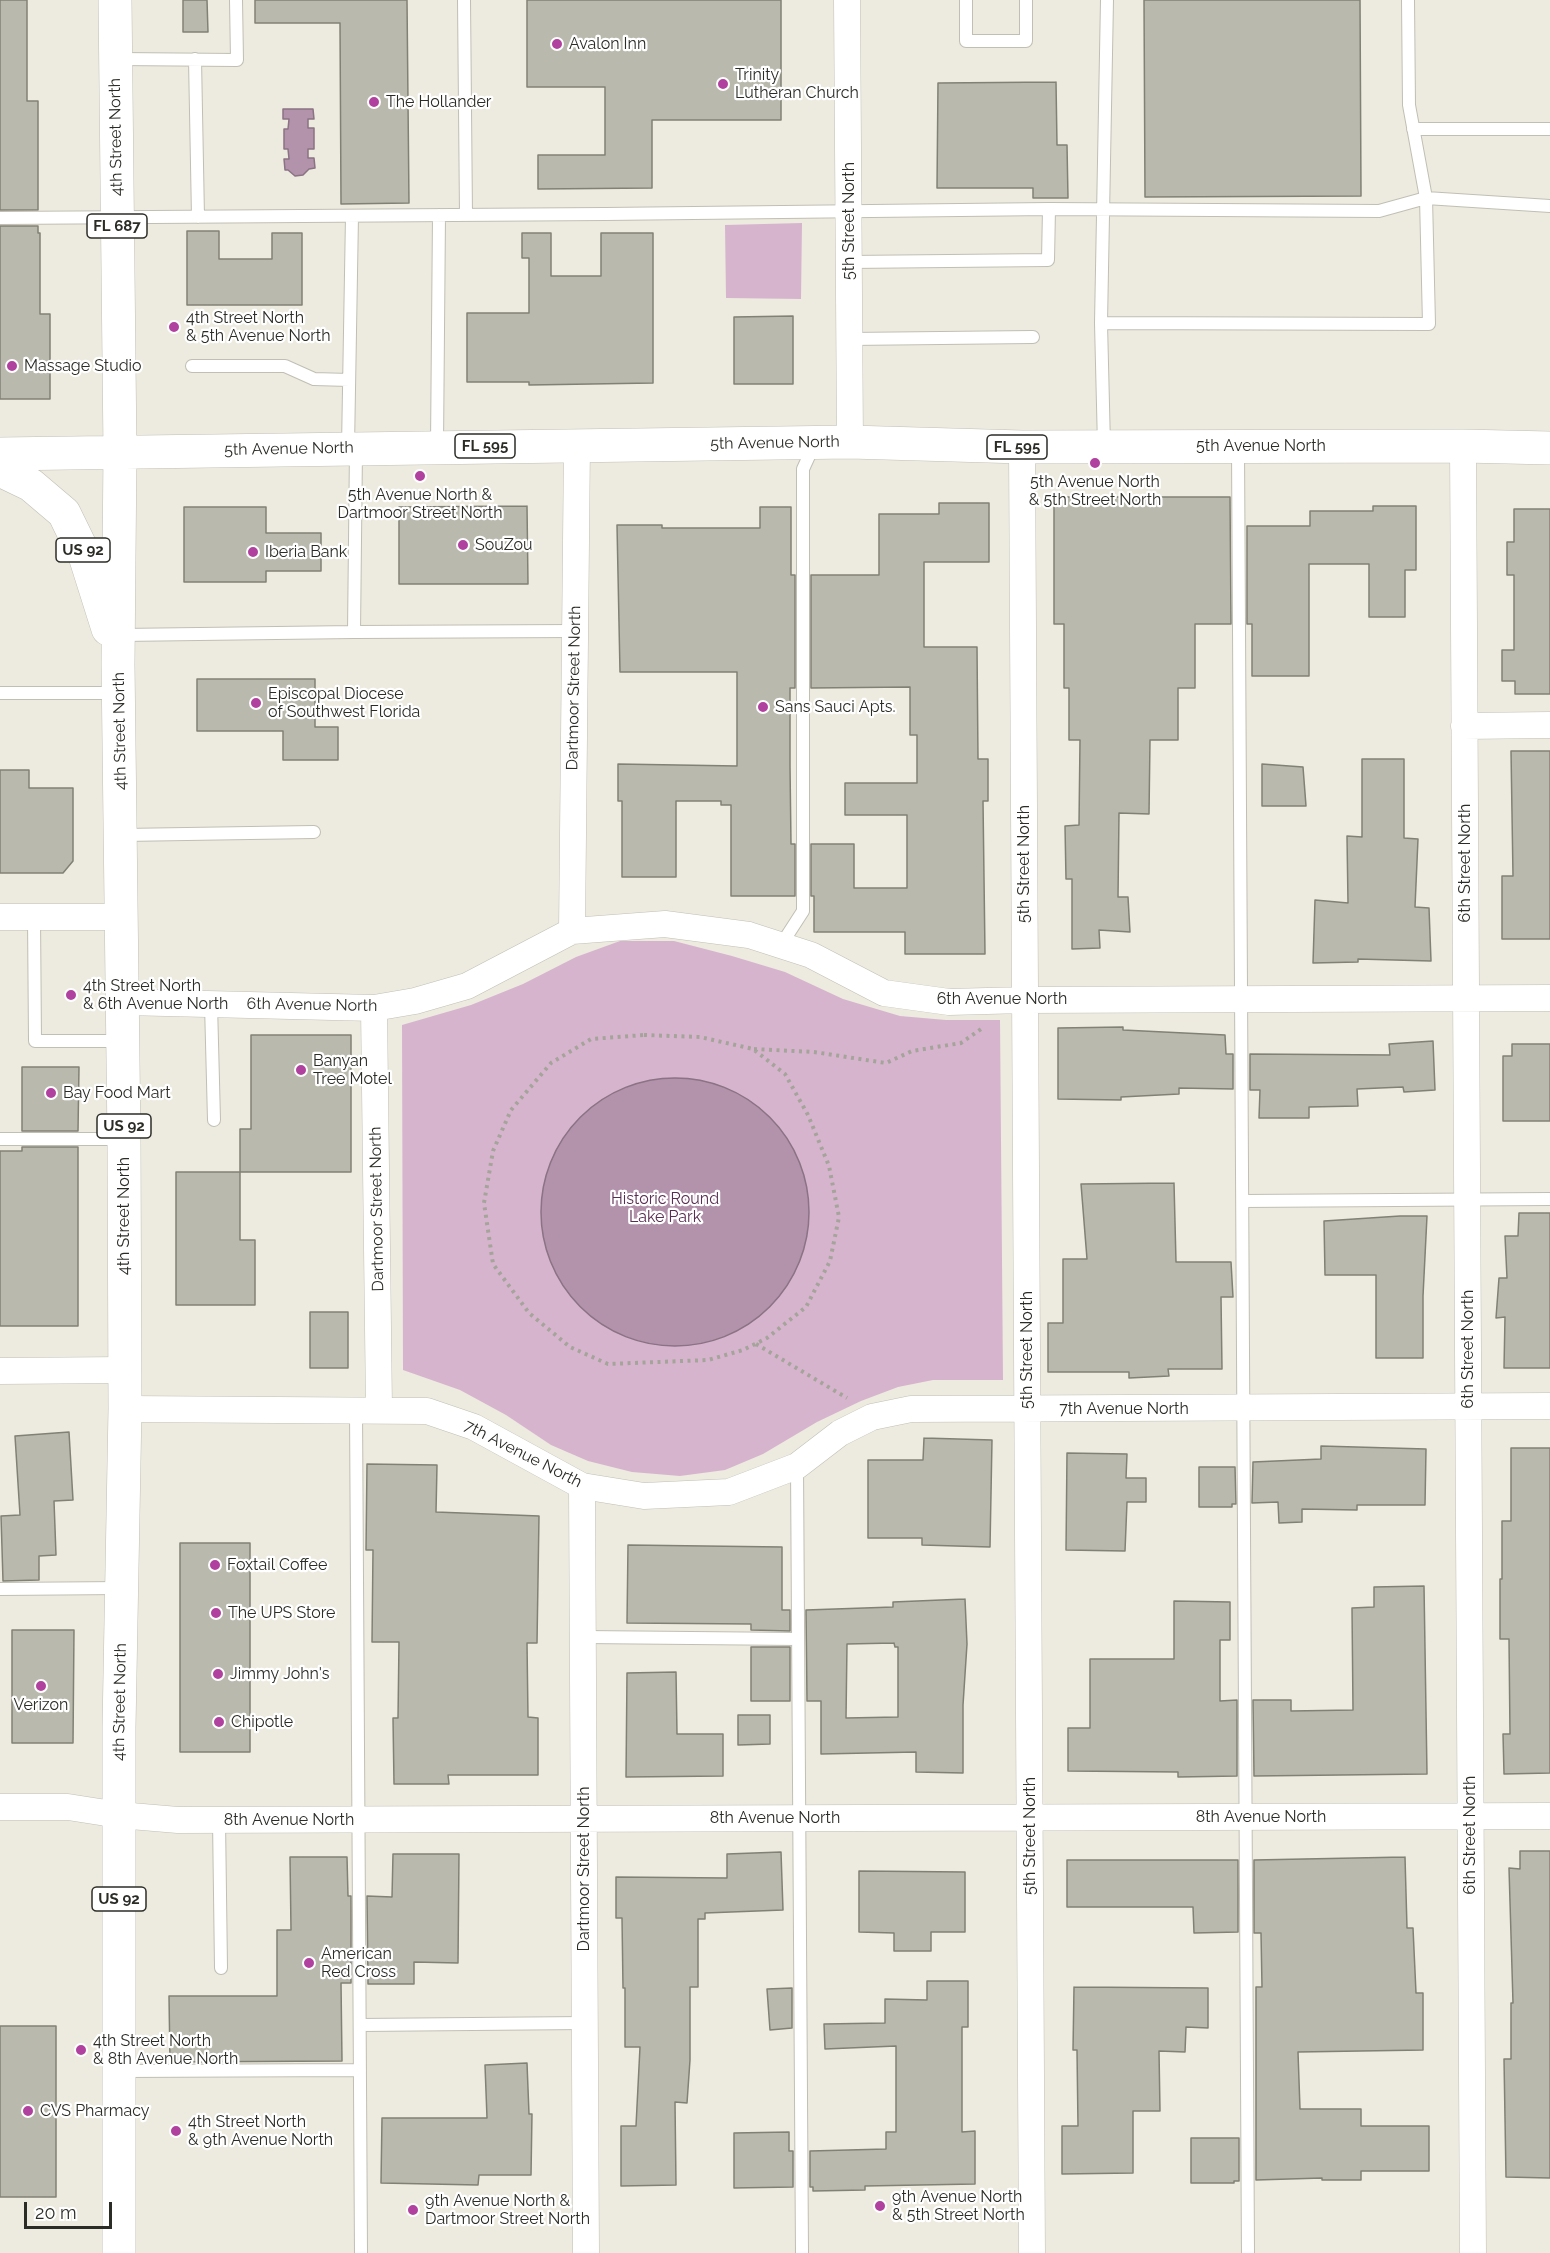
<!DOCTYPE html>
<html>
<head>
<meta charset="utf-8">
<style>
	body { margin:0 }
	#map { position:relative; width:1550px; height:2253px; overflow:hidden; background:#edebdf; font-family:Raleway,sans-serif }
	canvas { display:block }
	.scale { position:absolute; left:24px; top:2202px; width:88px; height:27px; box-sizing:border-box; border:3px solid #2c2c27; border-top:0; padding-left:8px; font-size:18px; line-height:21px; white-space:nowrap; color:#2c2c27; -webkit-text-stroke:4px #fff; paint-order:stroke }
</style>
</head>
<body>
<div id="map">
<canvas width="1550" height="2253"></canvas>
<div class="scale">20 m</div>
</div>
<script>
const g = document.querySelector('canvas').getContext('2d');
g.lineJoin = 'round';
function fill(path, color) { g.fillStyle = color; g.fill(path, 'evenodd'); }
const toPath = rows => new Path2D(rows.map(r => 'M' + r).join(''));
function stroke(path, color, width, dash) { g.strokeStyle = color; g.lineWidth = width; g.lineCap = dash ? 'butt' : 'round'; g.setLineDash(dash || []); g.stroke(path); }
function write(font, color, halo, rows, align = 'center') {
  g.font = font + ' Raleway,sans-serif'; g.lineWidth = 4.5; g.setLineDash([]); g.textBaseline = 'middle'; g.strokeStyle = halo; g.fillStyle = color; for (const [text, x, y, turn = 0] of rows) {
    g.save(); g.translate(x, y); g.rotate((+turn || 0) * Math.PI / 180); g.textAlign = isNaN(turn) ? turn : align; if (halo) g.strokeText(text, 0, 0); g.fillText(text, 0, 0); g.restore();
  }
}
const green = toPath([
	[802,223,801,299,726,298,725,225],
	[620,941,674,941,732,956,785,972,843,999,900,1016,946,1020,1000,1020,1003,1380,933,1380,898,1387,861,1401,817,1422,763,1454,725,1470,680,1476,632,1472,588,1461,551,1445,506,1415,460,1390,403,1370,402,1025,471,1005,523,984,576,957]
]);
const water = toPath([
	[283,109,313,109,314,119,308,119,308,128,314,128,314,149,308,149,308,158,314,158,315,168,309,169,303,175,295,176,288,170,285,170,284,159,289,159,288,149,284,149,284,129,288,129,289,119,283,119,283,109],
	'541 1212a134 134 0 1 1 268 0a134 134 0 1 1-268 0Z'
]);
const building = toPath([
	[0,0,27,0,27,101,38,101,38,210,0,210,0,0],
	[183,0,207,0,208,32,183,32,183,0],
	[255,0,407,0,409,203,341,204,340,23,255,23,255,0],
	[527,0,781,0,781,120,652,120,652,188,538,189,538,155,605,155,605,87,527,87,527,0],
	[1144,0,1360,0,1361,196,1145,197,1144,0],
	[1056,82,1057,145,1067,145,1068,198,1033,198,1033,188,937,188,938,83,1056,82],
	[0,226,38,226,38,233,40,233,40,314,50,314,50,399,0,399,0,226],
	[187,231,219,231,219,259,272,259,272,233,302,233,302,305,187,305,187,231],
	[522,233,551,233,551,276,601,276,601,233,653,233,653,383,529,385,529,382,467,382,467,313,529,313,529,258,522,258,522,233],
	[793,316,793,384,734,384,734,317,793,316],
	[1054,497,1230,497,1231,624,1195,624,1195,688,1178,688,1178,740,1150,740,1149,814,1119,813,1118,897,1128,897,1130,932,1099,930,1100,948,1072,949,1072,879,1066,879,1065,826,1079,825,1080,740,1069,740,1069,688,1064,688,1064,624,1054,624,1054,497],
	[939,503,989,503,989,562,924,562,924,647,977,647,978,759,988,759,988,801,983,801,985,954,905,954,905,932,814,932,814,896,811,896,811,844,854,844,854,888,907,888,907,815,845,815,845,783,917,783,917,735,910,735,910,687,811,688,811,575,879,575,879,514,939,514,939,503],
	[527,506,528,584,399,584,399,507,527,506],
	[1373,506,1416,506,1416,570,1405,570,1405,617,1369,617,1369,564,1309,564,1309,676,1252,676,1252,624,1247,624,1247,526,1310,526,1310,511,1373,511,1373,506],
	[184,507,266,507,266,533,321,533,321,571,266,571,266,582,184,582,184,507],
	[760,507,791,507,791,575,795,575,795,688,790,688,790,766,791,844,795,844,795,896,731,896,731,805,721,805,721,801,676,801,676,877,622,877,622,801,618,801,618,764,737,766,737,672,620,672,617,525,662,525,662,528,760,528,760,507],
	[1514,509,1550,509,1550,694,1515,694,1515,681,1502,681,1502,650,1514,650,1514,575,1507,575,1507,542,1514,542,1514,509],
	[197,679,315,679,315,727,338,727,338,760,283,760,283,731,197,731,197,679],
	[1511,751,1550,751,1550,939,1502,939,1502,876,1513,876,1511,751],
	[1362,759,1404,759,1404,838,1418,839,1415,907,1429,908,1431,961,1358,959,1358,962,1313,963,1315,900,1348,903,1347,836,1362,837,1362,759],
	[1262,764,1303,767,1306,806,1262,806,1262,764],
	[0,770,29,770,29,788,73,788,73,861,63,873,0,873,0,770],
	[1123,1027,1123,1030,1225,1035,1226,1054,1233,1054,1233,1089,1179,1088,1179,1094,1121,1097,1121,1100,1058,1099,1058,1028,1123,1027],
	[251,1035,351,1035,351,1172,240,1172,240,1129,251,1129,251,1035],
	[1433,1041,1435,1090,1404,1092,1403,1087,1357,1089,1358,1106,1309,1107,1309,1118,1259,1118,1260,1090,1250,1090,1250,1054,1390,1055,1389,1044,1433,1041],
	[1512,1044,1550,1044,1550,1121,1503,1121,1503,1056,1512,1056,1512,1044],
	[22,1067,79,1067,78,1131,22,1131,22,1067],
	[22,1147,78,1147,78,1326,0,1326,0,1151,22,1151,22,1147],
	[176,1172,240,1172,240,1240,255,1240,255,1305,176,1305,176,1172],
	[1174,1183,1176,1262,1231,1262,1233,1297,1221,1297,1222,1369,1168,1369,1169,1376,1129,1378,1129,1372,1048,1372,1048,1323,1063,1323,1063,1259,1087,1259,1081,1184,1174,1183],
	[1519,1213,1550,1213,1550,1368,1504,1368,1505,1317,1496,1318,1499,1278,1507,1278,1505,1236,1518,1236,1519,1213],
	[1400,1216,1427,1216,1423,1296,1423,1358,1376,1358,1376,1275,1325,1275,1324,1221,1400,1216],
	[310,1312,348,1312,348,1368,310,1368,310,1312],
	[69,1432,73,1500,54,1501,56,1555,39,1556,39,1580,3,1581,1,1516,20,1515,15,1436,69,1432],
	[924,1438,992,1440,990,1547,922,1545,922,1538,868,1538,868,1460,923,1460,924,1438],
	[1321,1446,1426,1449,1425,1505,1357,1505,1357,1510,1302,1509,1302,1522,1279,1523,1278,1502,1252,1503,1253,1462,1321,1459,1321,1446],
	[1511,1448,1550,1448,1550,1773,1504,1774,1503,1734,1510,1734,1509,1639,1500,1639,1500,1579,1502,1579,1502,1521,1511,1521,1511,1448],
	[1067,1453,1127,1454,1126,1478,1146,1478,1146,1502,1127,1502,1125,1551,1066,1550,1067,1453],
	[367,1464,437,1465,436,1512,539,1516,537,1643,527,1643,528,1717,538,1718,538,1775,448,1775,449,1784,394,1784,393,1718,398,1718,399,1642,372,1642,373,1550,366,1550,367,1464],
	[1199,1467,1235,1467,1236,1504,1232,1504,1232,1507,1199,1507,1199,1467],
	[180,1543,250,1543,250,1752,180,1752,180,1543],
	[628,1545,782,1547,782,1610,790,1610,790,1631,751,1630,751,1624,627,1623,628,1545],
	[1424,1586,1427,1774,1254,1776,1253,1700,1291,1700,1291,1711,1353,1710,1352,1608,1374,1607,1374,1587,1424,1586],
	[965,1599,967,1644,963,1705,963,1773,916,1772,916,1752,821,1754,821,1701,807,1701,806,1610,893,1607,893,1602,965,1599],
	[894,1643,895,1647,898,1647,898,1717,846,1718,847,1644,894,1643],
	[1174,1601,1230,1602,1230,1640,1220,1640,1220,1701,1237,1700,1237,1776,1178,1777,1178,1772,1068,1771,1068,1728,1090,1728,1090,1659,1174,1659,1174,1601],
	[12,1630,74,1630,73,1743,12,1743,12,1630],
	[751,1647,790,1647,790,1701,751,1701,751,1647],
	[676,1672,677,1734,723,1734,723,1776,626,1777,627,1673,676,1672],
	[738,1715,770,1715,770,1744,738,1745,738,1715],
	[1520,1851,1550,1851,1550,2178,1506,2177,1504,2059,1511,2059,1511,2003,1513,2003,1509,1868,1520,1869,1520,1851],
	[781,1852,783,1910,705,1913,705,1919,698,1919,698,1987,690,1987,690,2060,687,2103,675,2102,676,2185,621,2186,621,2126,636,2126,640,2047,625,2047,625,1988,623,1988,622,1918,616,1918,616,1877,727,1878,727,1854,781,1852],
	[393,1854,459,1854,458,1963,414,1962,414,1984,368,1984,367,1896,392,1897,393,1854],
	[290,1857,347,1857,348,1896,351,1896,351,1983,341,1983,342,2061,170,2062,169,1996,277,1996,277,1930,291,1930,290,1857],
	[1405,1857,1407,1928,1413,1928,1416,1993,1423,1993,1423,2050,1298,2052,1300,2109,1361,2109,1361,2126,1429,2126,1429,2171,1361,2171,1361,2180,1322,2180,1322,2178,1256,2180,1256,1987,1262,1987,1261,1933,1254,1933,1254,1860,1405,1857],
	[1067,1860,1238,1860,1238,1932,1194,1933,1193,1907,1067,1907,1067,1860],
	[859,1871,965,1872,965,1932,931,1932,931,1951,894,1951,894,1933,859,1932,859,1871],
	[927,1981,968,1981,968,2027,962,2027,962,2132,975,2131,975,2184,865,2186,865,2190,813,2191,813,2187,810,2187,810,2151,886,2149,886,2132,896,2132,896,2046,825,2049,824,2024,885,2023,885,1999,927,2000,927,1981],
	[1074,1987,1208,1988,1208,2028,1186,2027,1185,2052,1159,2051,1160,2111,1133,2111,1133,2173,1062,2174,1062,2126,1078,2126,1077,2050,1073,2050,1074,1987],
	[792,1988,792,2028,770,2030,767,1989,792,1988],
	[0,2026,56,2026,56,2197,0,2197,0,2026],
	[527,2063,529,2114,532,2114,531,2175,479,2175,478,2185,381,2183,382,2118,487,2118,485,2065,527,2063],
	[789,2132,789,2151,793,2151,793,2187,734,2188,734,2133,789,2132],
	[1191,2138,1239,2138,1239,2181,1234,2181,1234,2183,1191,2183,1191,2138]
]);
const path = toPath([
	[644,1035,700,1037,753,1049,785,1074,808,1115,829,1166,839,1217,830,1261,806,1307,767,1338,743,1350,708,1360,608,1364,570,1347,529,1313,493,1264,484,1203,493,1151,511,1110,551,1063,591,1039,644,1035],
	[754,1049,814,1052,886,1063,912,1051,961,1043,981,1029],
	[756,1344,847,1398]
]);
const service = toPath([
	[464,0,466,215],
	[966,0,966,41,1026,41,1026,0],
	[118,59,237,60,236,0],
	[195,59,198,217],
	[1413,129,1550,129],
	[1049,209,1379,211,1426,198,1550,206],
	[0,218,605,214,1049,209,1048,260,849,262],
	[1101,323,1429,324,1426,198,1409,105,1408,0],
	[849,339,1033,337],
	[192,366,285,366,314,379,349,380],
	[437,445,439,215],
	[1104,446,1101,323,1107,0],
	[348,447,352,216],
	[1238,448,1248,2253],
	[356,449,354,632,575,631],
	[121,635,354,632],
	[0,693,116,693],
	[123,835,314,832],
	[34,917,35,1041,122,1041],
	[781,945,803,911,803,469,814,445],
	[211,1004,214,1120],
	[0,1139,122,1139],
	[1243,1201,1550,1199],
	[356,1409,361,2253],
	[797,1466,802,2253],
	[0,1589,122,1588],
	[583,1637,798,1639],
	[219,1820,221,1968],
	[360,2025,585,2023],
	[121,2071,360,2070]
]);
const minor = toPath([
	[847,0,850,442],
	[1463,446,1473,2253],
	[1022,447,1032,2253],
	[1464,726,1550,725],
	[0,917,123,917],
	[572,931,577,444],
	[124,1002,374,1008,415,1001,467,986,572,931,665,924,749,935,811,955,884,993,949,1002,1025,1000,1550,998],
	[374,1008,379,1409],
	[0,1371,124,1370],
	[125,1409,427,1411,474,1427,582,1486,644,1496,729,1492,797,1466,840,1433,872,1417,911,1409,1550,1406],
	[582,1486,586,2253],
	[0,1807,68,1807,119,1815,178,1820,1550,1816]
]);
const primary = toPath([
	[115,0,120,451,118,664,124,1139,125,1409,119,1727,119,2253],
	[0,454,850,442,1022,447,1463,446,1550,448],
	[0,470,31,485,64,513,85,556,108,629]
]);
const markers = [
	[557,44,6,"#b0419e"],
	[723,84,6,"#b0419e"],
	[374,102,6,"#b0419e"],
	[174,327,6,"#b0419e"],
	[12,366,6,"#b0419e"],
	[1095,463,6,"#b0419e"],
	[420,476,6,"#b0419e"],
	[463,545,6,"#b0419e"],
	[253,552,6,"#b0419e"],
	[256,703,6,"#b0419e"],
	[763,707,6,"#b0419e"],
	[71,995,6,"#b0419e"],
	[301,1070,6,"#b0419e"],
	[51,1093,6,"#b0419e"],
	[215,1565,6,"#b0419e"],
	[216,1613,6,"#b0419e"],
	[218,1674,6,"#b0419e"],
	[41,1686,6,"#b0419e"],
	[219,1722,6,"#b0419e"],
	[309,1963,6,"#b0419e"],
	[81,2050,6,"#b0419e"],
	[28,2111,6,"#b0419e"],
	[176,2131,6,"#b0419e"],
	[880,2206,6,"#b0419e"],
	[413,2210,6,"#b0419e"]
];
const shields = [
	[117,226,60],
	[485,446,60],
	[1017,447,60],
	[83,550,54],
	[124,1126,54],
	[119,1899,54]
];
const shieldNames = [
	["FL 687",117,226],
	["FL 595",485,446],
	["FL 595",1017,447],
	["US 92",83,550],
	["US 92",124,1126],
	["US 92",119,1899]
];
const poiNames = [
	["Avalon Inn",569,44],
	["Trinity",735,75],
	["Lutheran Church",735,93],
	["The Hollander",386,102],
	["4th Street North",186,318],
	["& 5th Avenue North",186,336],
	["Massage Studio",24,366],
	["5th Avenue North",1095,482,"center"],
	["& 5th Street North",1095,500,"center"],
	["5th Avenue North &",420,495,"center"],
	["Dartmoor Street North",420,513,"center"],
	["SouZou",475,545],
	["Iberia Bank",265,552],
	["Episcopal Diocese",268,694],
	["of Southwest Florida",268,712],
	["Sans Sauci Apts.",775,707],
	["4th Street North",83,986],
	["& 6th Avenue North",83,1004],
	["Banyan",313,1061],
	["Tree Motel",313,1079],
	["Bay Food Mart",63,1093],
	["Foxtail Coffee",227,1565],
	["The UPS Store",228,1613],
	["Jimmy John's",230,1674],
	["Verizon",41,1705,"center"],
	["Chipotle",231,1722],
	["American",321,1954],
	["Red Cross",321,1972],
	["4th Street North",93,2041],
	["& 8th Avenue North",93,2059],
	["CVS Pharmacy",40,2111],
	["4th Street North",188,2122],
	["& 9th Avenue North",188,2140],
	["9th Avenue North",892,2197],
	["& 5th Street North",892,2215],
	["9th Avenue North &",425,2201],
	["Dartmoor Street North",425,2219]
];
const streetNames = [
	["4th Street North",116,137,-91],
	["5th Street North",849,221,-90],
	["5th Avenue North",775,443,-1],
	["5th Avenue North",1261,446],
	["5th Avenue North",289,449,-1],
	["Dartmoor Street North",574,688,-89],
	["4th Street North",120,731,-91],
	["6th Street North",1465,863,-90],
	["5th Street North",1024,864,-90],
	["6th Avenue North",1002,999],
	["6th Avenue North",312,1005,1],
	["Dartmoor Street North",377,1209,-91],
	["4th Street North",124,1216,-90],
	["6th Street North",1468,1349,-90],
	["5th Street North",1027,1350,-90],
	["7th Avenue North",1124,1409],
	["7th Avenue North",523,1454,27],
	["4th Street North",120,1702,-89],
	["8th Avenue North",1261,1817],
	["8th Avenue North",775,1818],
	["8th Avenue North",289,1820],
	["6th Street North",1470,1835,-90],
	["5th Street North",1030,1836,-90],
	["Dartmoor Street North",584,1869,-90]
];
const parkNames = [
	["Historic Round",665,1199],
	["Lake Park",665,1217]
];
fill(green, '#d7b4ce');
fill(water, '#b392ab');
stroke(water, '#8a7383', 1.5);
fill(building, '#bab9ad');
stroke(building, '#828176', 1.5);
stroke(service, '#c1bfb4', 14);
stroke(minor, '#c1bfb4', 27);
stroke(primary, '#c1bfb4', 34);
stroke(path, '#a5a49a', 4, [3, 4.5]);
stroke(service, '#fff', 12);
stroke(minor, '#fff', 26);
stroke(primary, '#fff', 33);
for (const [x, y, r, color] of markers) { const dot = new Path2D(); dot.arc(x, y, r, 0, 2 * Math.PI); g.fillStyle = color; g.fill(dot); stroke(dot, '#fff', 2); }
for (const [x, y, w] of shields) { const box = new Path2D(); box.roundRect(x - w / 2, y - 12, w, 24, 4.5); g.fillStyle = '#fff'; g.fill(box); stroke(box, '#2c2c27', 1.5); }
write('bold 15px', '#2c2c27', null, shieldNames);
write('16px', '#2c2c27', '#fff', poiNames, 'left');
write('16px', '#2c2c27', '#fff', streetNames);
write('16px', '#592c51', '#fff', parkNames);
</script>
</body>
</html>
